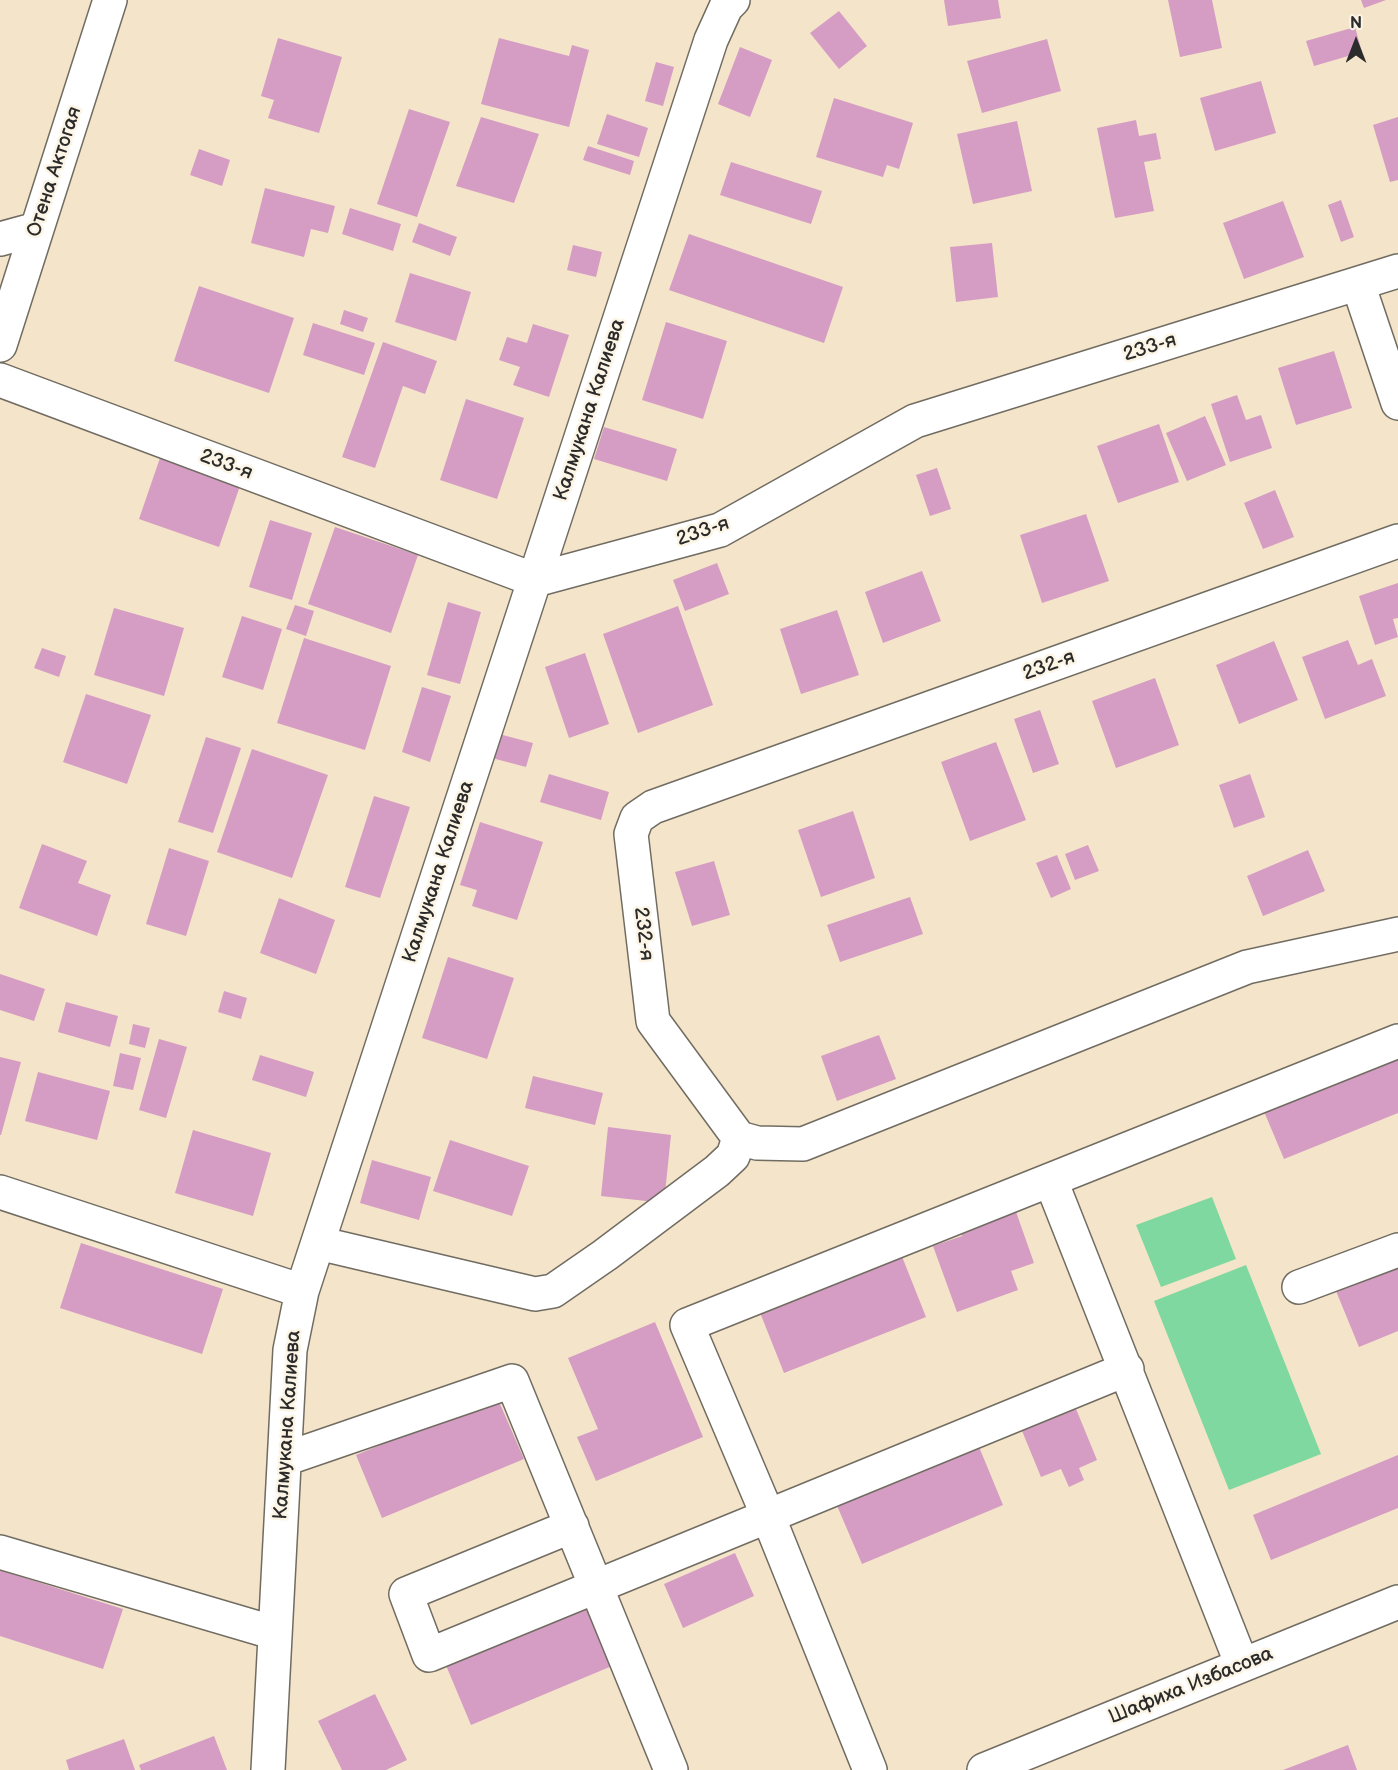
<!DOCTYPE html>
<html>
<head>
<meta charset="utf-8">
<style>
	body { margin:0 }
	#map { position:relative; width:1398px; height:1770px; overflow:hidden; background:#f4e4c9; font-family:"Balsamiq Sans",sans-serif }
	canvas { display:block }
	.north { position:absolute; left:1326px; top:12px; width:60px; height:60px; -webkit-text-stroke:4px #fcf5e5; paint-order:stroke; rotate:0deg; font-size:16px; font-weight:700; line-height:24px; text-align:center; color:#2b2b2b }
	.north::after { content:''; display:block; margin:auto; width:21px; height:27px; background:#2b2b2b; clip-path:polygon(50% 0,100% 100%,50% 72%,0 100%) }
</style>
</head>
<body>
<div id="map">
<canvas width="1398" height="1770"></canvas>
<div class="north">N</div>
</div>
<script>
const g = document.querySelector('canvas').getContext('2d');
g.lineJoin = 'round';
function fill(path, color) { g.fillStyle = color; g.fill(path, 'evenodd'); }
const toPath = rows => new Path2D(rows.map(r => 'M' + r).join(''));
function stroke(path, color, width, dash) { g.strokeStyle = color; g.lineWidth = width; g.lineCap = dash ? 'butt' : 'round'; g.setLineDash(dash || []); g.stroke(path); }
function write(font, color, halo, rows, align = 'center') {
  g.font = font + ' "Balsamiq Sans",sans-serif'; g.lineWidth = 5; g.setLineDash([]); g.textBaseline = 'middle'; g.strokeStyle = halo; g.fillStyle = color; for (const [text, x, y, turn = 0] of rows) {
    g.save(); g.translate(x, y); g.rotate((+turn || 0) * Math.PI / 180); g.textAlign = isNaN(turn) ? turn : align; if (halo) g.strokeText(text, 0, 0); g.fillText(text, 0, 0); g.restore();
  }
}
const green = toPath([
	[1212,1197,1236,1259,1161,1287,1136,1225],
	[1246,1265,1321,1454,1229,1490,1154,1301]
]);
const building = toPath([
	[944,0,998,0,1001,18,948,26],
	[1168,0,1212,0,1222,48,1180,57],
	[1361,0,1386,0,1364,8],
	[839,11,867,46,839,69,810,33],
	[1355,27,1362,52,1314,66,1306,41],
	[278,38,342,57,319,133,268,118,274,100,261,96],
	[499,38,569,56,572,45,589,50,569,127,481,104],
	[1047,39,1061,91,982,113,967,61],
	[740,47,772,60,750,117,718,104],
	[656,62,674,67,663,106,645,101],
	[1261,81,1276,133,1215,151,1200,98],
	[834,98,913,123,899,169,887,165,883,177,816,157],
	[409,109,450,122,417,217,377,204],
	[607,114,648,128,639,157,597,144],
	[481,117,539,134,514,203,456,186],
	[1398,117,1398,180,1390,182,1373,125],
	[1136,120,1139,136,1156,133,1161,159,1144,162,1154,211,1115,218,1097,128],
	[1017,121,1032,191,973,204,957,134],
	[588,146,634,161,630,175,583,160],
	[199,149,230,160,222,186,190,175],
	[731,162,822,191,811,224,720,195],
	[265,188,335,206,328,233,311,229,304,257,251,243],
	[1341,200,1354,237,1341,242,1328,205],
	[1283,201,1304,257,1244,279,1223,223],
	[350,208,401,224,393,251,342,234],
	[419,223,457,237,450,256,412,242],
	[689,234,843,287,824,343,669,290],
	[992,243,998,297,956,302,950,247],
	[573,245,602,252,596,277,567,270],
	[410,273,471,292,456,341,395,322],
	[199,286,294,318,269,393,174,361],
	[344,310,368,318,363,332,340,324],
	[666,322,727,341,703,419,642,400],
	[313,323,375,343,364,375,303,355],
	[533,324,569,335,549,397,513,385,520,367,499,360,507,337,527,343],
	[383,342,437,361,425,394,403,386,375,468,342,457],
	[1334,351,1352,408,1296,425,1278,368],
	[1237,395,1246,420,1261,415,1272,448,1230,462,1211,404],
	[466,399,524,418,497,499,440,480],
	[1205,416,1226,465,1187,481,1166,433],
	[1159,424,1179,482,1118,503,1097,446],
	[604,427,677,449,667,481,594,459],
	[161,455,241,483,219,547,139,519],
	[937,468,951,509,930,516,916,475],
	[1275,490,1294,537,1263,549,1244,503],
	[1086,514,1109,581,1042,603,1020,535],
	[270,520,312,533,292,600,249,587],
	[335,527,418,555,391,633,308,604],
	[717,563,729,594,685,611,673,580],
	[922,571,941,621,883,643,865,592],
	[1398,583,1398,618,1393,619,1398,637,1375,645,1359,596],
	[448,602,481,612,460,684,427,675],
	[295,605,314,611,306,636,286,629],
	[678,606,713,705,638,733,603,634],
	[114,608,184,628,164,696,94,675],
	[837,610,859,675,801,694,780,629],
	[242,616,282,629,263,690,222,677],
	[304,638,391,666,365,750,277,723],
	[1348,640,1358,665,1372,659,1386,696,1325,719,1302,657],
	[1274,641,1298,700,1239,724,1216,665],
	[42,648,66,656,59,677,34,668],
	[585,653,609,724,569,738,545,667],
	[1155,678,1179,745,1116,768,1092,701],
	[422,687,451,696,430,762,402,752],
	[86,694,151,715,127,784,63,762],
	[1040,710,1059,764,1033,773,1014,719],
	[499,734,533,743,526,767,492,758],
	[206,737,241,748,213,833,178,822],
	[996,742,1026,820,970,841,941,762],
	[252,749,328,775,292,878,217,852],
	[549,774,609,792,601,820,540,802],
	[1250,774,1265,817,1234,828,1219,785],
	[374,796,410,807,380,898,345,887],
	[853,811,875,878,821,897,798,830],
	[480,822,543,842,517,920,472,906,477,890,460,885],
	[42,844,87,861,78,883,111,895,97,936,19,908],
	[1088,845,1099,871,1075,880,1065,854],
	[169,848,209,861,186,936,146,924],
	[1308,850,1325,891,1263,916,1247,876],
	[1057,855,1071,889,1051,898,1036,863],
	[714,861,730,915,692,926,675,872],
	[910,897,923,934,840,962,827,925],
	[279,898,335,920,316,974,260,953],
	[448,957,514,978,487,1059,422,1038],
	[0,974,45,989,34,1021,0,1010],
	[224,991,247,998,241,1019,218,1012],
	[66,1002,118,1016,110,1047,58,1032],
	[133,1024,150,1028,145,1048,129,1044],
	[879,1035,896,1079,837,1101,821,1056],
	[159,1039,187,1047,166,1118,139,1110],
	[1398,1046,1398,1113,1284,1159,1260,1102],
	[120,1053,141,1058,133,1090,113,1086],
	[260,1055,314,1072,306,1097,252,1080],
	[0,1057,21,1062,1,1135,0,1135],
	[38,1072,110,1091,97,1140,25,1121],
	[533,1076,603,1093,595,1125,525,1108],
	[608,1127,671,1135,664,1203,601,1196],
	[193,1130,271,1153,253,1216,175,1193],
	[450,1140,529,1166,512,1216,433,1191],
	[372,1160,431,1177,419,1220,360,1203],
	[1014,1206,1034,1263,1011,1271,1018,1290,957,1312,933,1246,962,1236,959,1226],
	[81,1243,223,1289,202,1354,60,1308],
	[901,1254,926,1317,784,1373,759,1310],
	[1398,1265,1398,1331,1359,1347,1336,1291],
	[655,1322,703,1437,596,1481,577,1437,598,1429,568,1358],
	[497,1397,524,1459,382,1518,356,1455],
	[1074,1404,1097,1460,1079,1468,1084,1480,1069,1487,1061,1469,1041,1477,1020,1426],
	[977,1442,1003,1505,862,1564,835,1501],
	[1398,1455,1398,1508,1271,1560,1253,1515],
	[735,1553,754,1596,683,1628,664,1584],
	[0,1570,123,1609,103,1669,0,1636],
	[586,1604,612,1666,471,1725,445,1663],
	[375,1694,407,1760,386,1770,342,1770,318,1721],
	[214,1736,227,1770,141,1770,139,1765],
	[124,1739,135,1770,69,1770,66,1760],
	[1348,1745,1357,1770,1283,1770]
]);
const minor = toPath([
	[0,239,37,229],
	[1358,284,1398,403],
	[0,345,110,0],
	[0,380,535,580,720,530,915,421,1398,271],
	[1398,541,653,807,637,818,631,834,653,1021,739,1138,757,1143,803,1144,1247,967,1398,934],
	[1051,1181,1242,1665],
	[0,1192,302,1291],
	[318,1243,535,1294,553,1291,605,1255,717,1171,733,1156,739,1138],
	[1299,1287,1398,1250],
	[285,1459,512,1381,671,1770],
	[572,1526,406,1594,429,1655,1127,1369],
	[0,1552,275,1633],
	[268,1770,290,1350,302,1291,711,40,726,7,733,0],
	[870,1770,768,1516,687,1325,1398,1041],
	[984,1770,1398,1602]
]);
const streetNames = [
	["Отена Актогая",55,172,-72],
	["233-я",1150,348,-17],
	["Калмукана Калиева",590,410,-72],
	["233-я",226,465,20],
	["233-я",703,532,-19],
	["232-я",1049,666,-20],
	["Калмукана Калиева",439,872,-72],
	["232-я",643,934,83],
	["Калмукана Калиева",288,1425,-86],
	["Шафиха Избасова",1191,1686,-22]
];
fill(green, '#7ed89f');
fill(building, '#d59dc3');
stroke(minor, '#716c62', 36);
stroke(minor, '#fff', 33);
write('20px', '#2b2b2b', '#fcf5e5', streetNames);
</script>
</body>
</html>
